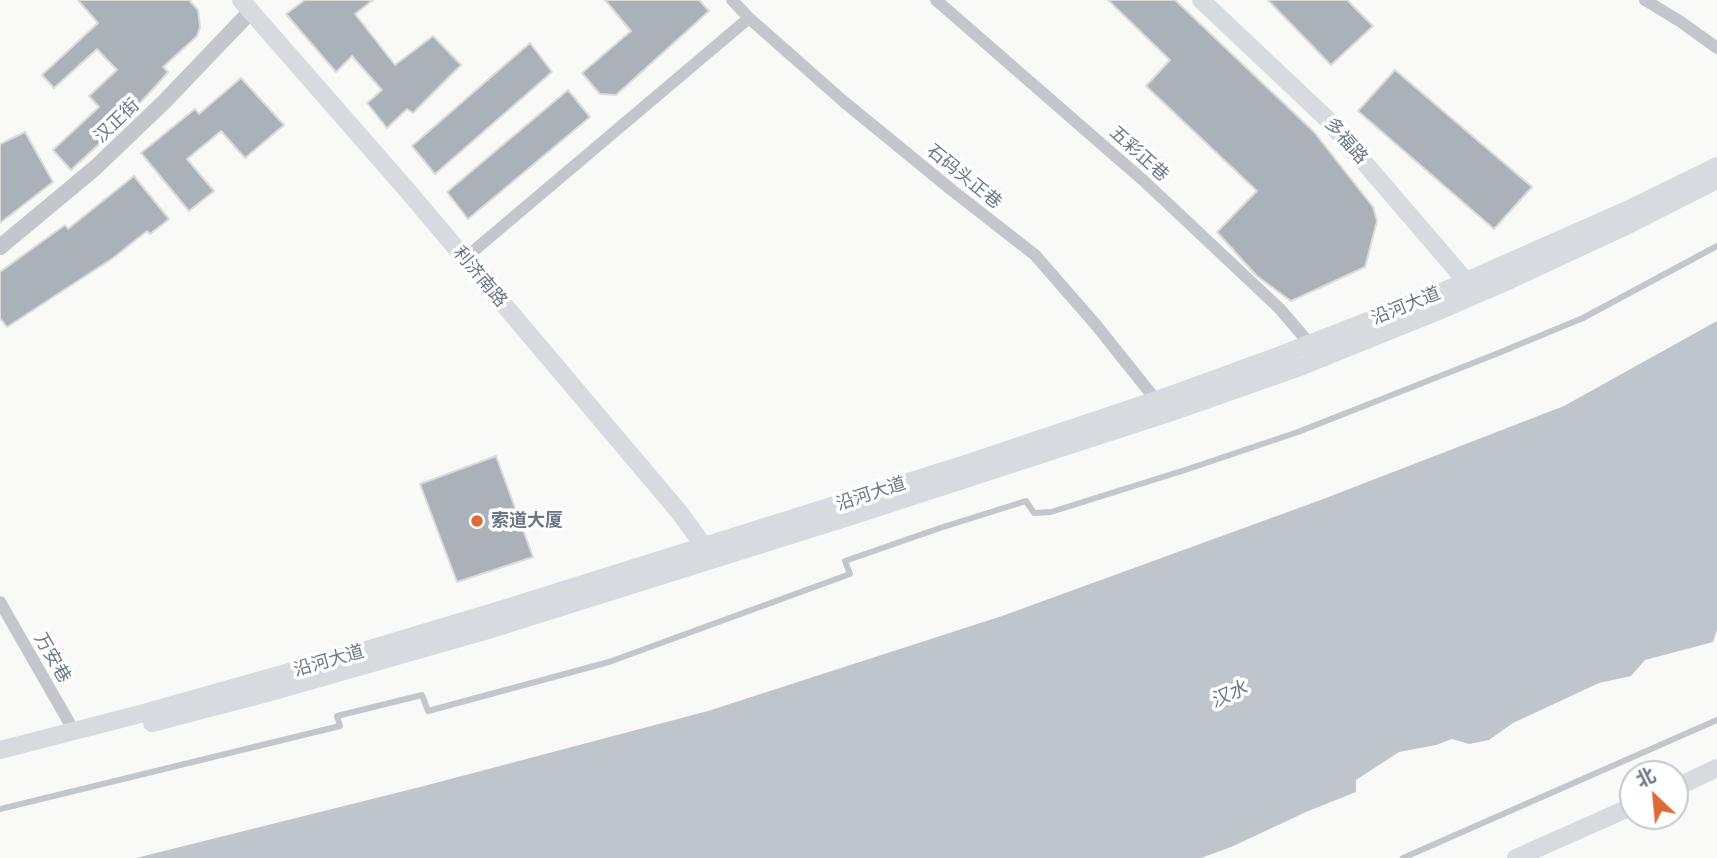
<!DOCTYPE html>
<html>
<head>
<meta charset="utf-8">
<style>
	body { margin:0 }
	#map { position:relative; width:1717px; height:858px; overflow:hidden; background:#f9f9f7; font-family:Montserrat,"Noto Sans SC",sans-serif }
	canvas { display:block }
	.north { position:absolute; left:1619px; top:760px; width:70px; height:70px; box-sizing:border-box; background:#fff; border:2px solid #c3c9cf; border-radius:50%; rotate:334deg; font-size:19px; font-weight:700; line-height:28px; text-align:center; color:#6a7787 }
	.north::after { content:''; display:block; margin:auto; width:24px; height:32px; background:#dc6b35; clip-path:polygon(50% 0,100% 100%,50% 72%,0 100%) }
</style>
</head>
<body>
<div id="map">
<canvas width="1717" height="858"></canvas>
<div class="north">北</div>
</div>
<script>
const g = document.querySelector('canvas').getContext('2d');
g.lineJoin = 'round';
function fill(path, color) { g.fillStyle = color; g.fill(path, 'evenodd'); }
const toPath = rows => new Path2D(rows.map(r => 'M' + r).join(''));
function stroke(path, color, width, dash) { g.strokeStyle = color; g.lineWidth = width; g.lineCap = dash ? 'butt' : 'round'; g.setLineDash(dash || []); g.stroke(path); }
function write(font, color, halo, rows, align = 'center') {
  g.font = font + ' Montserrat,"Noto Sans SC",sans-serif'; g.lineWidth = 7; g.setLineDash([]); g.textBaseline = 'middle'; g.strokeStyle = halo; g.fillStyle = color; for (const [text, x, y, turn = 0] of rows) {
    g.save(); g.translate(x, y); g.rotate((+turn || 0) * Math.PI / 180); g.textAlign = isNaN(turn) ? turn : align; if (halo) g.strokeText(text, 0, 0); g.fillText(text, 0, 0); g.restore();
  }
}
const water = toPath([
	[1717,321,1717,630,1713,642,1645,660,1631,676,1599,683,1513,723,1489,740,1469,744,1452,739,1436,745,1399,752,1356,780,1356,792,1306,812,1231,847,1201,858,136,858,424,786,708,711,1002,616,1318,501,1564,406]
]);
const building = toPath([
	[78,0,189,0,198,10,200,27,197,36,163,67,168,72,154,88,112,132,71,170,53,150,99,107,89,96,117,70,97,49,54,88,42,75,98,23,78,0],
	[305,0,373,0,355,14,395,65,433,36,461,65,413,113,407,109,387,128,367,103,382,90,352,56,336,72,286,14,305,0],
	[605,0,699,0,709,11,616,95,600,94,582,73,631,31,605,0],
	[1108,0,1175,0,1314,132,1373,207,1377,221,1365,267,1291,301,1257,276,1217,232,1257,191,1146,86,1170,60,1108,0],
	[1268,0,1347,0,1373,26,1331,65,1268,0],
	[530,43,552,72,435,174,412,146,530,43],
	[1395,70,1532,187,1494,229,1358,111,1395,70],
	[241,78,284,125,245,158,221,131,187,159,214,191,189,211,141,153,195,109,199,114,241,78],
	[568,90,590,117,468,219,447,192,568,90],
	[25,132,53,182,0,223,0,144,25,132],
	[134,176,169,219,150,234,147,231,113,258,7,327,0,318,0,272,65,225,68,229,134,176],
	[496,456,533,557,457,582,420,484,496,456]
]);
const service = toPath([
	[0,809,340,726,337,716,422,695,428,711,609,662,850,574,845,561,940,528,1026,501,1034,513,1051,512,1185,470,1298,432,1496,354,1583,318,1717,246],
	[1403,858,1717,720]
]);
const minor = toPath([
	[732,0,749,18,843,101,953,191,1035,255,1096,325,1156,400],
	[936,0,1144,181,1279,308,1310,344],
	[1645,0,1681,22,1717,48],
	[464,259,749,18],
	[0,602,74,731]
]);
const tertiary = toPath([
	[0,247,95,168,165,101,251,11]
]);
const secondary = toPath([
	[241,0,407,190,680,513,709,553],
	[1201,0,1326,118,1472,288],
	[152,723,267,693,495,628,855,515,1172,412,1300,367,1434,313,1501,284,1628,225,1717,180],
	[0,750,144,713,350,655,506,608,962,465,1168,396,1278,356,1430,297,1627,210,1717,166],
	[1675,788,1717,768],
	[1516,858,1633,806]
]);
const markers = [
	[477,521,7,"#dc6b35"]
];
const streetNames = [
	["汉正街",117,121,-44],
	["多福路",1346,141,49],
	["五彩正巷",1139,154,42],
	["石码头正巷",964,177,39],
	["利济南路",480,277,50],
	["沿河大道",1406,306,-22],
	["沿河大道",871,494,-18],
	["万安巷",52,658,60],
	["沿河大道",329,661,-16]
];
const poiNames = [
	["索道大厦",491,521]
];
const waterNames = [
	["汉水",1229,695,-24]
];
fill(water, '#bec6cc');
fill(building, '#aab1b8');
stroke(building, '#dbdbd9', 2);
stroke(service, '#c3c6ca', 6);
stroke(minor, '#c3c6ca', 12);
stroke(tertiary, '#c3c6ca', 16);
stroke(secondary, '#d7dbdf', 18);
for (const [x, y, r, color] of markers) { const dot = new Path2D(); dot.arc(x, y, r, 0, 2 * Math.PI); g.fillStyle = color; g.fill(dot); stroke(dot, '#fff', 2.5); }
write('18px', '#6a7787', '#fff', streetNames);
write('bold 18px', '#6a7787', '#fff', poiNames, 'left');
write('italic 19px', '#667782', '#fff', waterNames);
</script>
</body>
</html>
